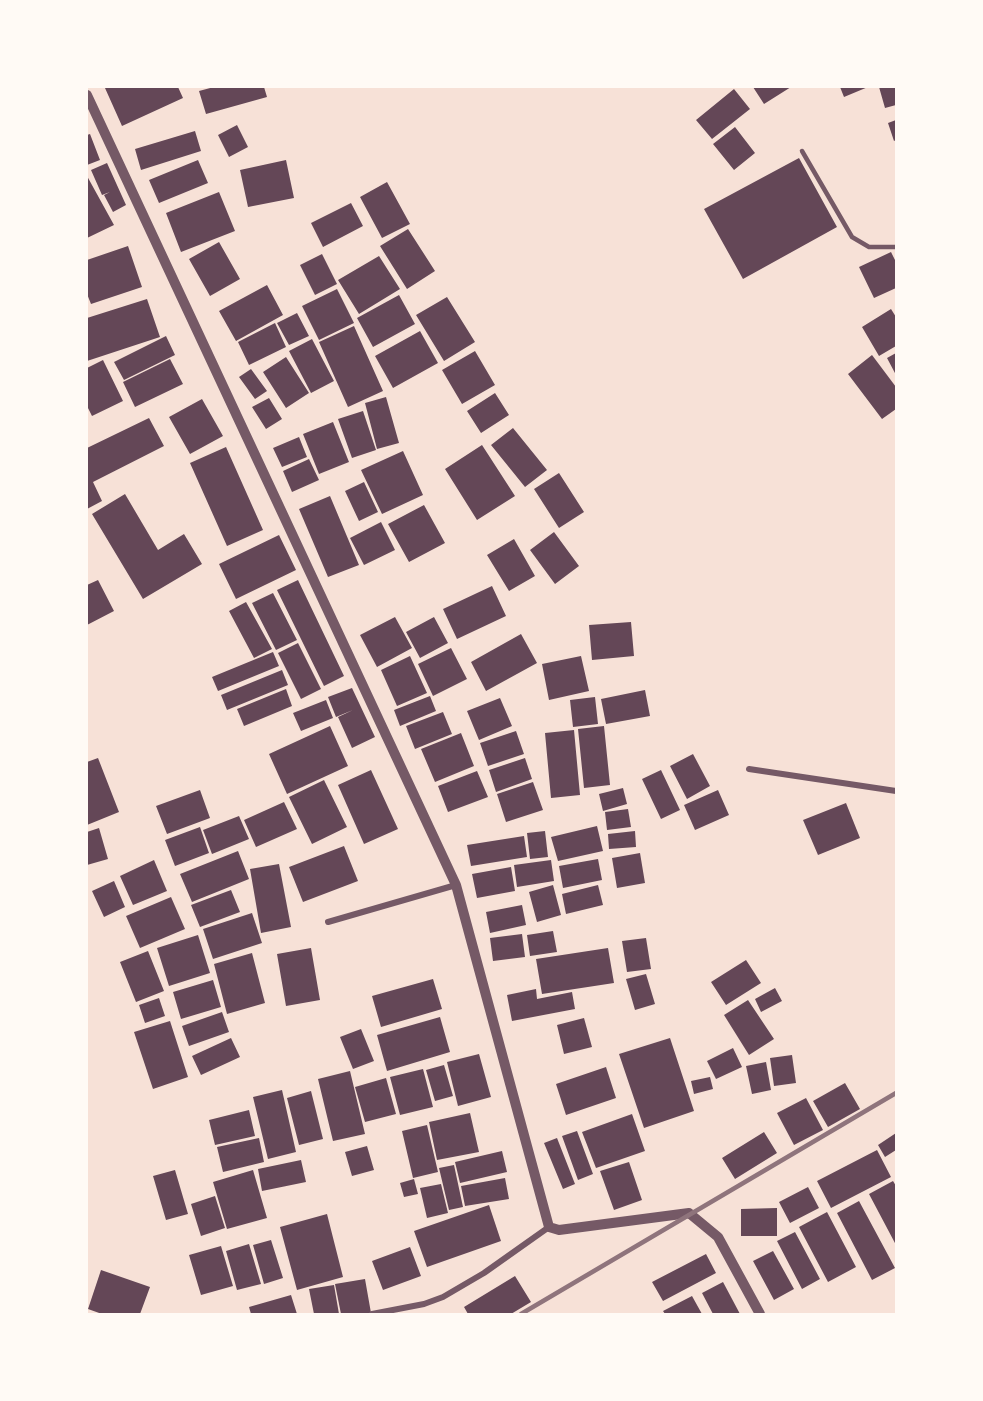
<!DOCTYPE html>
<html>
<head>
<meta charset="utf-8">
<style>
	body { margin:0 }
	#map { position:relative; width:983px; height:1401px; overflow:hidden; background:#f7e1d7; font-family:"Varela Round",sans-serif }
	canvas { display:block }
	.frame { position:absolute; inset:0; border:88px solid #fffaf5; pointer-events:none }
</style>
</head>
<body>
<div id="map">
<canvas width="983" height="1401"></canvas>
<div class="frame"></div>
</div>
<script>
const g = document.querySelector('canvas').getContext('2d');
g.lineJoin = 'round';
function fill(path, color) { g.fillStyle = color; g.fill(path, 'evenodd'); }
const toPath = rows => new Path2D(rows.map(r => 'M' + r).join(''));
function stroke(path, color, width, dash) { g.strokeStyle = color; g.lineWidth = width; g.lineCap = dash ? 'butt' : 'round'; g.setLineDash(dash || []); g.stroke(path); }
const building = toPath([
	[108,87,178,87,183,98,122,126,105,88],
	[214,87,264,87,267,97,206,114,199,91],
	[753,87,791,87,764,104],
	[840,87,868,87,844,97],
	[879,87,896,87,896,105,885,108],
	[734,89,750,109,712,139,696,120],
	[896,120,896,140,894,141,888,123],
	[237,125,248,147,229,157,218,135],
	[735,127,755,153,734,170,713,144],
	[195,131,201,151,141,170,135,149],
	[90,134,100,160,87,165,87,135],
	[799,158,837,227,743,279,704,209],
	[198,160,208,183,159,203,149,180],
	[286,160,294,198,248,207,240,170],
	[107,163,126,205,113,212,104,195,110,192,102,195,91,170],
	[87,176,114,225,87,238],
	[387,182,410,224,382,238,360,197],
	[219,192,235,231,181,252,166,213],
	[351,203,363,226,323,247,311,223],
	[408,229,435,271,407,289,380,246],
	[219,242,240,279,210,296,189,259],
	[128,246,142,287,91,304,87,294,87,260],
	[891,252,896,262,896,288,874,298,859,267],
	[322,254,337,284,315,295,300,265],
	[379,256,400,289,359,314,338,280],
	[267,285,283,315,236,341,219,311],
	[337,289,354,323,319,340,302,306],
	[399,295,415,324,373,347,357,318],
	[447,297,475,342,444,361,416,315],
	[147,299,160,337,87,361,87,318],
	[891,309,896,317,896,346,879,356,862,327],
	[297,313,309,336,289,345,277,323],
	[275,323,286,347,249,365,238,342],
	[354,326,383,391,348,407,319,342],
	[420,331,438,363,393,388,375,356],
	[166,336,175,355,124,380,114,362],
	[312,339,334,381,311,393,289,351],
	[475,351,495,385,462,404,442,370],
	[896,353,896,375,887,358],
	[872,355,896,387,896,409,882,419,848,374],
	[286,357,309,393,286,408,263,372],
	[170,359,183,384,135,407,123,382],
	[103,360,123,401,92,416,87,406,87,368],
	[251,369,267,391,255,399,239,377],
	[495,393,509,415,481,433,467,411],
	[386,397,399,443,377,449,365,403],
	[269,398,282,419,266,429,252,407],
	[202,399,223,436,190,454,169,417],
	[363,411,376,450,352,458,338,419],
	[149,418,164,446,93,482,102,501,87,509,87,448],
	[333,422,349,462,319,474,303,434],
	[513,428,547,470,525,487,491,445],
	[299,437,307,457,282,467,273,448],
	[482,445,515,496,477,520,445,469],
	[226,447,263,530,227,546,190,463],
	[403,451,423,495,382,514,361,470],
	[309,459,319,480,292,492,283,471],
	[559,473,584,512,559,528,534,489],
	[364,482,378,512,359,521,345,491],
	[125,494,158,550,184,534,202,564,143,599,92,514],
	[330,496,359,565,328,577,299,509],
	[424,505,445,543,409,562,388,524],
	[381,522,395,550,364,565,350,538],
	[554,532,579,566,555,584,530,550],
	[279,535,296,570,236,599,219,564],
	[514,539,535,576,509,591,487,555],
	[98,580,114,611,87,625,87,585],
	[298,580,344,676,324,686,277,590],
	[492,586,506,616,457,639,443,609],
	[273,593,297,640,276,650,252,603],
	[246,602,272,649,254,658,229,611],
	[395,617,412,648,377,667,360,635],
	[434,617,448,643,420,658,406,632],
	[631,622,634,656,592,660,589,625],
	[521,634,537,663,486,691,471,662],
	[298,643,321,689,301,699,278,653],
	[451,648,467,679,433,696,418,664],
	[273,652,279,666,218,691,212,677],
	[410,656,427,693,397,706,381,670],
	[581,656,589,691,549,700,542,664],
	[282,670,288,685,227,710,221,695],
	[352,688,375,737,352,748,338,717,353,710,336,717,328,697],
	[286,689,292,706,244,726,237,709],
	[645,690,650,716,606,724,601,699],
	[430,696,436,711,400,726,394,710],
	[595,697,598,724,573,727,570,700],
	[500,698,512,726,479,740,467,711],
	[326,700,333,718,301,731,293,713],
	[443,712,452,734,415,749,406,726],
	[330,726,348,766,287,794,269,754],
	[604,726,610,785,584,788,578,729],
	[574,730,580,795,551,798,545,733],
	[516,731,524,754,488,766,480,743],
	[461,733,474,766,435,782,421,749],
	[693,754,710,786,687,799,670,766],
	[98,758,119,812,87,825,87,762],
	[525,758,532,779,496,792,489,770],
	[371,770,398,829,364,844,338,785],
	[661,770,680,810,661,819,642,779],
	[477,771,488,797,448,812,438,786],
	[324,780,347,827,312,844,289,797],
	[533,782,543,810,506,822,497,794],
	[623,788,627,804,603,811,599,794],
	[200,790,210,818,167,834,156,806],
	[718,790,729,815,695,830,684,805],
	[284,802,297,829,256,847,244,820],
	[846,803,860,838,818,855,803,820],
	[628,809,631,827,607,830,605,812],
	[239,816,249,839,212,854,203,830],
	[597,826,603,851,558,861,551,837],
	[200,827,209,853,175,866,165,840],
	[99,828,108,859,87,865,87,832],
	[545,831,548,857,530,859,527,833],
	[635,831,636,847,609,849,608,834],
	[524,836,527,857,471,866,467,845],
	[344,846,358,881,303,902,289,867],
	[238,851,249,879,192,902,180,874],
	[640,853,645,883,617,888,612,858],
	[598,859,602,880,563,888,559,866],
	[154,860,167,891,133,905,120,876],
	[551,860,554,881,517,887,514,865],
	[279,864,291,927,261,933,250,869],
	[511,867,515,891,477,898,472,874],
	[114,881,125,907,104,917,92,891],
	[553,885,561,915,537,922,529,892],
	[598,885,603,905,566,914,562,894],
	[231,890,240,912,200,927,191,905],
	[171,897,185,929,140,948,126,916],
	[522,905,526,925,490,933,486,912],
	[252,913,262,943,213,959,203,929],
	[553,931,557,952,530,956,527,935],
	[522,934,525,957,493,961,490,938],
	[198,935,210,973,169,986,157,948],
	[646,938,651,969,627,972,622,941],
	[311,948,320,1000,286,1006,277,954],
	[608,948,614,983,542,994,536,959],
	[148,951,164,991,136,1002,120,962],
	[252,953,265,1003,227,1014,214,964],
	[746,960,761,983,726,1005,711,982],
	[646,974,655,1004,635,1010,626,979],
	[433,979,442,1009,381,1027,372,996],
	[213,980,221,1007,181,1019,173,992],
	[775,988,782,1001,761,1012,755,999],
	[536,989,537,999,572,992,575,1009,512,1021,507,995],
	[159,998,165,1016,145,1023,139,1005],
	[748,1000,774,1039,749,1055,724,1015],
	[222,1012,229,1032,189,1046,182,1026],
	[440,1017,450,1052,387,1071,377,1035],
	[584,1018,592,1047,564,1054,557,1025],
	[170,1021,188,1077,153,1089,134,1032],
	[361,1029,374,1061,353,1069,340,1037],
	[231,1038,240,1057,201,1075,192,1056],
	[670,1038,694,1111,644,1128,619,1054],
	[733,1048,742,1067,716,1079,707,1061],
	[479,1054,491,1097,458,1106,447,1062],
	[792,1055,796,1083,774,1086,770,1058],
	[766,1062,771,1090,752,1094,746,1066],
	[444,1065,453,1096,435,1101,426,1070],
	[606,1067,616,1098,566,1115,556,1084],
	[423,1069,433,1107,400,1115,390,1077],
	[350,1071,365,1134,333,1141,318,1079],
	[710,1077,713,1089,694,1094,691,1081],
	[386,1078,396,1114,365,1122,355,1087],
	[845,1083,860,1109,828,1127,813,1101],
	[282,1090,296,1152,268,1159,253,1097],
	[311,1091,323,1139,299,1145,287,1098],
	[806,1098,823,1130,794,1145,777,1113],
	[249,1110,255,1136,215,1145,209,1120],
	[470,1113,479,1152,437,1160,429,1122],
	[632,1114,645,1151,596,1168,582,1132],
	[427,1125,438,1172,413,1178,402,1131],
	[577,1131,593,1174,578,1180,562,1136],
	[764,1132,777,1153,735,1179,722,1158],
	[896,1133,896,1150,885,1157,878,1145],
	[259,1138,264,1162,223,1172,217,1147],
	[557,1138,575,1184,563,1189,544,1143],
	[367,1146,374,1170,352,1176,345,1152],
	[877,1150,891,1177,831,1208,817,1181],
	[502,1151,507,1172,460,1183,455,1162],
	[301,1160,306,1182,262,1191,258,1169],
	[629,1162,642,1200,614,1210,600,1171],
	[454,1165,463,1207,449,1210,439,1168],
	[175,1170,188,1214,166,1220,153,1176],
	[253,1170,267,1218,227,1229,213,1182],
	[505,1178,509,1199,465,1206,461,1186],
	[414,1179,418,1194,404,1197,400,1183],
	[893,1181,896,1186,896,1245,869,1194],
	[441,1184,448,1213,427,1218,420,1188],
	[808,1187,819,1208,790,1223,779,1202],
	[215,1196,225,1228,201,1236,191,1204],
	[859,1201,895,1268,872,1280,837,1213],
	[489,1205,501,1241,427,1267,414,1231],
	[777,1208,777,1236,741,1236,741,1209],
	[827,1212,856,1267,828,1282,799,1227],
	[327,1214,343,1277,297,1290,280,1227],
	[795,1232,820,1279,802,1289,777,1241],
	[271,1240,283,1278,264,1284,253,1245],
	[249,1244,261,1284,237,1290,226,1251],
	[221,1246,233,1286,201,1295,189,1255],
	[410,1247,421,1276,383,1290,372,1261],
	[773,1251,794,1289,774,1300,753,1261],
	[706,1254,716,1273,663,1301,652,1282],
	[101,1270,150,1287,140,1314,102,1314,88,1309],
	[515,1276,531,1302,511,1314,468,1314,464,1307],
	[365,1279,371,1313,341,1314,335,1284],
	[723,1282,740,1314,713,1314,702,1293],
	[334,1285,339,1314,314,1314,309,1289],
	[291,1295,297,1314,251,1314,249,1307],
	[692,1296,702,1314,665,1314,663,1311]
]);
const service = toPath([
	[802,151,852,237,869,247,896,247]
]);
const minor = toPath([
	[749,769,896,791],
	[328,922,456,885],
	[372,1314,424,1304,443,1297,484,1273,549,1227]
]);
const tertiary = toPath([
	[87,95,456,885,549,1227,559,1230,689,1213,718,1237,760,1314]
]);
const rail = toPath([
	[521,1314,896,1093]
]);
fill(building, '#644757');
stroke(service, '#755966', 4.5);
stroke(minor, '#755966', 6);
stroke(tertiary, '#755966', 10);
stroke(rail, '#8f747c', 4.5);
</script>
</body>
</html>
